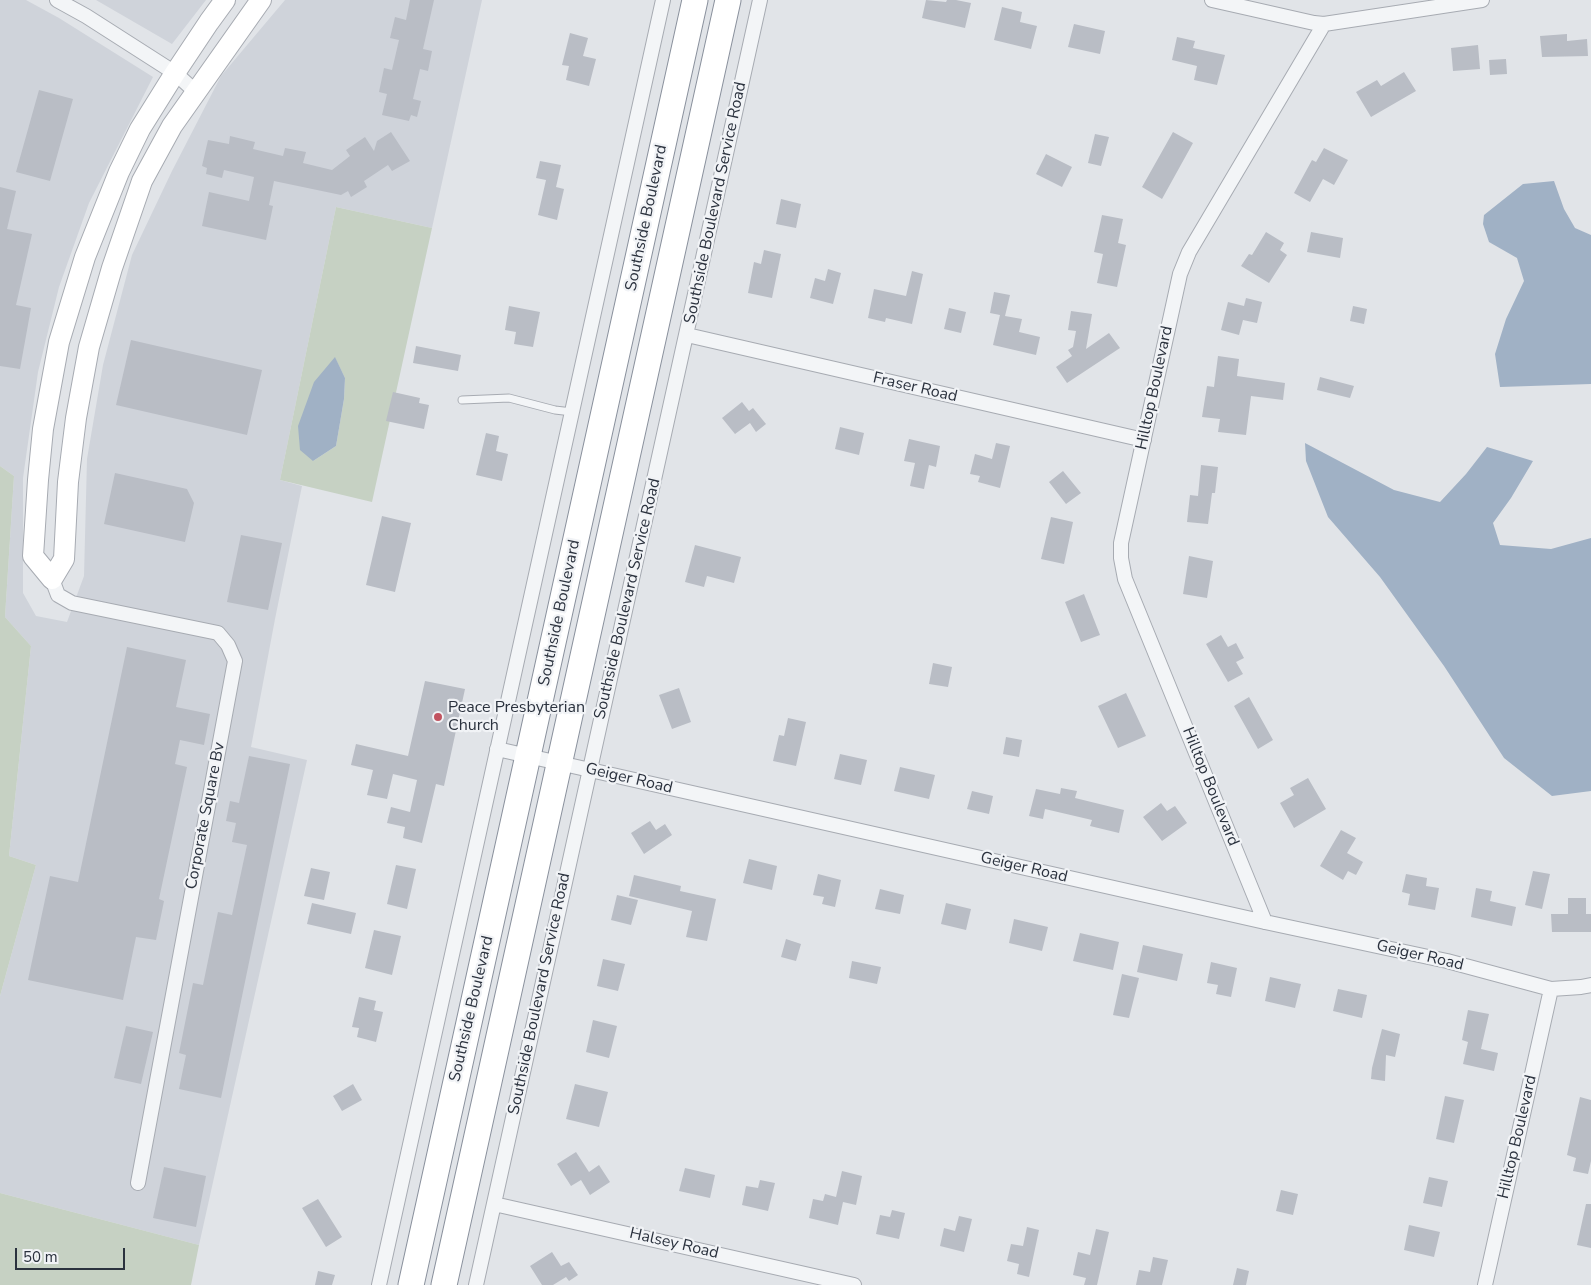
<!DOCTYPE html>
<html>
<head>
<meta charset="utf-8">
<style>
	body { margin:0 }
	#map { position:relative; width:1591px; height:1285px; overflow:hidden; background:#e1e4e8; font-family:"Nunito Sans",sans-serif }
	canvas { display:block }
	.scale { position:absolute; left:15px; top:1248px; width:110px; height:22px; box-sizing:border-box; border:2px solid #2b323e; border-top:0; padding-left:6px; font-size:15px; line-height:18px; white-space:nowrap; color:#2b323e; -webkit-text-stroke:4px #f1f3f6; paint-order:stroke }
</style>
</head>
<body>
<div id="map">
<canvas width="1591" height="1285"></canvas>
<div class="scale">50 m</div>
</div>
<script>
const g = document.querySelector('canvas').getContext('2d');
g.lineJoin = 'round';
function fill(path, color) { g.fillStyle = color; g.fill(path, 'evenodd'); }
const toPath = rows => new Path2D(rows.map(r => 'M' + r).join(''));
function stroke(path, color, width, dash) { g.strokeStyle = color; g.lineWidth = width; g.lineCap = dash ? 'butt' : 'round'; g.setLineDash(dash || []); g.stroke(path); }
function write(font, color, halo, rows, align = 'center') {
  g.font = font + ' "Nunito Sans",sans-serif'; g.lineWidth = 4.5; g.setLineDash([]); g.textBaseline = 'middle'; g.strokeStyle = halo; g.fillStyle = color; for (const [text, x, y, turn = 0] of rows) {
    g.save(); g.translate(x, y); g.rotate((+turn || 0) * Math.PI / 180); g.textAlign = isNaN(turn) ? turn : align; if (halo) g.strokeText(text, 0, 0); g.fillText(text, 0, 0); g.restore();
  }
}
const built = toPath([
	[0,0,26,0,59,18,153,77,89,203,59,287,38,372,23,478,23,593,36,616,67,622,84,576,87,459,103,365,132,255,172,171,221,76,285,0,482,0,432,228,336,207,280,480,302,486,275,619,251,747,307,760,199,1245,0,1193,0,996,36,865,9,856,31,646,5,617,14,476,0,466],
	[96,0,206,0,172,44]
]);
const green = toPath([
	[336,207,432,228,372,502,280,480],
	[335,358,345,378,344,399,336,446,313,461],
	[0,466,14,476,5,617,31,646,9,856,36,865,0,996],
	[0,1193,199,1245,191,1285,0,1285]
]);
const water = toPath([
	[1554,181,1564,209,1575,228,1591,235,1591,384,1500,387,1495,354,1506,319,1524,281,1517,258,1489,242,1483,224,1484,215,1523,184],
	[335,357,345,378,344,399,336,446,313,461,300,450,298,426,314,382],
	[1305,443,1394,490,1440,502,1466,474,1487,447,1533,461,1511,498,1493,523,1500,545,1551,549,1591,538,1591,791,1552,796,1504,758,1444,666,1380,577,1328,517,1306,461]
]);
const building = toPath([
	[410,0,434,0,423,49,432,51,428,71,420,69,413,99,421,101,417,117,411,115,409,121,382,115,387,94,379,92,384,68,392,70,399,40,390,38,395,17,406,20],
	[926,0,946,2,947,0,956,0,971,3,965,28,922,18],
	[1002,7,1022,12,1020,22,1037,26,1031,49,994,40],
	[1074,24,1105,31,1100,54,1068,47],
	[570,33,588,38,583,56,596,59,589,86,566,80,569,66,562,65],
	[1567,34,1567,41,1587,39,1588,56,1542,57,1540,36],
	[1177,37,1195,41,1193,48,1225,55,1217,85,1194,80,1197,66,1172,60],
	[1478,45,1480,69,1453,71,1451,48],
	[1506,59,1507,74,1490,75,1489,60],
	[1404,72,1416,91,1371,117,1356,92,1377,80,1381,86],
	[39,90,73,99,50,181,16,172],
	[391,132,410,161,392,171,388,165,364,181,367,187,351,197,348,191,341,195,274,181,269,205,273,206,266,240,202,226,209,192,249,201,254,177,224,170,222,178,206,174,207,168,202,166,208,140,229,144,230,136,255,142,253,149,283,156,285,148,306,152,303,163,332,170,350,156,346,150,365,137,374,151,377,141],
	[1173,132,1193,143,1162,199,1142,187],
	[1095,134,1109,137,1101,166,1088,163],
	[1324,148,1348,160,1334,185,1323,179,1310,202,1294,193,1312,160,1316,162],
	[1046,154,1072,167,1062,187,1036,174],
	[540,161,561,165,556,187,564,189,557,220,538,215,546,180,536,178],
	[0,187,16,191,7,229,32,234,16,305,31,308,20,369,0,366],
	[781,199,801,204,796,228,776,224],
	[1102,215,1123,219,1118,243,1126,245,1117,287,1097,283,1103,254,1094,252],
	[1266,232,1284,243,1280,250,1287,255,1269,283,1241,266,1249,254,1252,255],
	[1311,232,1343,238,1340,258,1307,252],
	[764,250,781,254,772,298,748,293,754,262,761,264],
	[828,269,841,273,833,304,810,298,815,278,825,281],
	[912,271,923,274,912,324,886,318,885,322,868,318,874,289,906,296],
	[994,292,1010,295,1005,316,1022,319,1019,332,1040,337,1036,355,993,345,1000,315,990,313],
	[1246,298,1262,302,1257,323,1243,320,1239,335,1221,330,1228,302,1244,306],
	[509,306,540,312,533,347,514,344,516,332,505,330],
	[1353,306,1367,309,1364,324,1350,321],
	[949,308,966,312,961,333,944,329],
	[1071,311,1092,314,1086,349,1109,333,1120,348,1067,383,1056,367,1072,356,1068,350,1073,347,1076,331,1068,330],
	[131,340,262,370,247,435,116,405],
	[416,346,461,355,458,371,413,363],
	[1218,356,1239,359,1237,376,1285,383,1283,400,1251,396,1246,435,1218,432,1220,419,1202,417,1207,386,1214,387],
	[1320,377,1354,386,1350,398,1317,390],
	[393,392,420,398,419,403,429,405,424,429,386,421],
	[742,402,749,411,753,408,766,424,756,432,750,423,735,434,722,418],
	[840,427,864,433,859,455,835,449],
	[486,433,499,436,496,451,508,454,502,481,476,475],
	[909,439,940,446,936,467,929,465,924,489,910,486,915,463,904,461],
	[996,443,1010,446,1000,488,978,482,980,476,970,474,975,454,992,459],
	[1201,465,1218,467,1215,493,1212,493,1208,524,1187,522,1190,495,1198,496],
	[1063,471,1081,493,1066,504,1049,482],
	[115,473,187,489,194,503,185,542,104,524],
	[382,516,411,523,395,592,366,585],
	[1051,517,1073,522,1064,564,1041,559],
	[241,535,282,543,268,610,227,602],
	[695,545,741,557,734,583,707,576,704,587,685,582],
	[1189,556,1213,561,1207,598,1183,594],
	[1084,594,1100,635,1081,642,1065,602],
	[1221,635,1228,647,1236,643,1244,658,1236,662,1243,674,1228,682,1206,644],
	[127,647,186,660,176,707,210,714,204,745,180,740,175,764,187,767,159,899,164,901,156,940,136,937,123,1000,28,980,50,876,78,882],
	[933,663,952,667,948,687,929,684],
	[425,681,465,689,444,786,436,784,422,843,403,838,405,827,387,823,391,807,410,812,417,780,393,774,387,799,367,795,373,770,351,765,356,744,408,756],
	[679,688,691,722,672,729,659,695],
	[1126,693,1146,736,1118,748,1098,706],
	[1249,697,1273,740,1258,749,1234,706],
	[788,718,806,722,796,766,773,761,779,735,784,736],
	[1006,737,1022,740,1019,757,1003,754],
	[840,754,867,760,861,785,834,779],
	[249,756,290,764,221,1098,179,1089,186,1055,179,1053,193,983,203,985,218,912,232,915,247,845,232,842,236,823,226,821,230,801,239,803],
	[900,767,935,775,929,799,894,791],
	[1308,778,1326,809,1294,828,1280,803,1294,795,1290,788],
	[1061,788,1077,791,1075,798,1124,810,1119,833,1090,826,1092,820,1045,809,1043,819,1029,816,1036,789,1060,794],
	[972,791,993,796,989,814,967,809],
	[1161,803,1167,811,1175,806,1187,823,1162,841,1143,817],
	[650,821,656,830,665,824,672,835,644,854,631,833],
	[1341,830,1356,838,1347,853,1363,862,1356,875,1348,871,1343,880,1320,866],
	[749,859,777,866,772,890,743,883],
	[396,865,416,869,407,909,387,904],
	[311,868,330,872,324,900,304,896],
	[1533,871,1550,874,1542,909,1525,905],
	[818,874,841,880,835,907,822,904,824,897,813,895],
	[1406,874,1427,878,1426,886,1439,888,1435,910,1408,905,1410,894,1402,892],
	[634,875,681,886,680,891,716,899,707,941,686,937,692,911,629,896],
	[1476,888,1492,891,1490,901,1516,907,1512,926,1471,917],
	[880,889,904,895,900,914,875,909],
	[617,895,638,900,631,925,611,920],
	[1568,898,1586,898,1586,914,1591,914,1591,932,1552,932,1551,914,1568,914],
	[312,903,356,913,351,934,307,924],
	[946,903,971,909,966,930,941,924],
	[1014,919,1048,927,1042,951,1009,943],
	[374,930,401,936,392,975,365,968],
	[1080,933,1119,942,1113,970,1073,961],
	[786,939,801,944,796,961,781,957],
	[1143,945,1183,954,1177,981,1137,972],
	[603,959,625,964,618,991,597,986],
	[852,961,881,967,877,984,849,978],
	[1211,962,1237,968,1231,997,1216,994,1218,985,1207,983],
	[1122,974,1139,978,1129,1018,1113,1015],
	[1270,977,1301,984,1295,1008,1265,1001],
	[1338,989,1367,995,1362,1018,1333,1011],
	[359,997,376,1001,374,1010,383,1012,376,1042,357,1037,359,1028,352,1027],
	[1468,1010,1489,1014,1481,1049,1498,1053,1494,1071,1463,1064,1468,1042,1462,1040],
	[593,1020,617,1026,609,1058,586,1052],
	[126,1026,153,1032,141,1084,114,1078],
	[1382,1029,1400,1034,1395,1057,1386,1055,1385,1081,1371,1079,1372,1068],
	[353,1084,362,1100,342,1111,333,1096],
	[575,1084,608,1092,599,1127,566,1119],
	[1445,1096,1464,1100,1454,1143,1436,1139],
	[1580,1097,1591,1100,1591,1161,1588,1174,1573,1171,1576,1158,1567,1155],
	[576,1152,589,1172,599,1165,610,1182,590,1195,581,1180,571,1186,557,1164],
	[164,1167,206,1176,196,1227,153,1218],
	[685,1168,715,1175,710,1198,679,1191],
	[842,1171,862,1176,856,1205,843,1202,838,1225,809,1218,813,1199,823,1201,825,1194,836,1197],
	[1429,1177,1448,1181,1442,1207,1423,1203],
	[760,1180,775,1183,768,1211,742,1205,746,1186,758,1188],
	[1281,1190,1298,1194,1293,1215,1276,1211],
	[318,1199,342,1237,326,1247,302,1208],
	[1586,1204,1591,1204,1591,1248,1577,1245],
	[892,1210,905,1213,899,1239,876,1234,880,1215,890,1217],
	[959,1216,972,1219,964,1252,940,1246,944,1228,955,1231],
	[1409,1225,1440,1232,1434,1257,1404,1250],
	[1027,1227,1039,1230,1029,1277,1017,1274,1019,1264,1007,1261,1011,1244,1023,1246],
	[1096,1229,1109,1232,1097,1285,1084,1285,1086,1278,1073,1275,1078,1252,1090,1255],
	[552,1252,561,1266,569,1262,578,1275,569,1281,566,1277,553,1285,542,1285,530,1266],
	[1153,1257,1168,1260,1162,1285,1136,1285,1139,1270,1150,1272],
	[1237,1268,1249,1271,1246,1285,1233,1285],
	[318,1271,335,1275,332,1285,315,1285]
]);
const lane = toPath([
	[462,400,509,398,555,410,572,412]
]);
const street = toPath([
	[57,0,86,16,175,73,196,92],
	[1212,0,1314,23,1324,24],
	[687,335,1144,440],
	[52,579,58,595,72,603,218,633,228,645,235,661,138,1183],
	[497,749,1265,922,1447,961,1551,989,1581,987,1591,985],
	[1265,922,1125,579,1121,558,1121,543,1180,274,1189,252,1324,24,1482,0],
	[494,1204,854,1285],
	[379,1285,663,0],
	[476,1285,760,0],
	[1485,1285,1551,989]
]);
const secondary = toPath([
	[225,0,209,22,175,73,140,129,119,172,85,257,59,342,43,429,38,480,33,556,52,579,64,559,68,482,76,418,89,347,112,268,142,181,172,126,261,0]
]);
const highway = toPath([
	[411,1285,695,0],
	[444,1285,728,0]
]);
const markers = [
	[438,717,5,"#c15360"]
];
const streetNames = [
	["Southside Boulevard Service Road",716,203,-78],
	["Southside Boulevard",647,218,-78],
	["Fraser Road",915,388,13],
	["Hilltop Boulevard",1155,388,-78],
	["Southside Boulevard Service Road",628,599,-77],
	["Southside Boulevard",560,613,-78],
	["Geiger Road",629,779,13],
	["Hilltop Boulevard",1210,787,68],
	["Corporate Square Bv",206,816,-79],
	["Geiger Road",1024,868,13],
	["Geiger Road",1420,956,13],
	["Southside Boulevard Service Road",540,994,-78],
	["Southside Boulevard",472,1009,-77],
	["Hilltop Boulevard",1518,1137,-77],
	["Halsey Road",674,1244,13]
];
const poiNames = [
	["Peace Presbyterian",448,708],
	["Church",448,726]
];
fill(built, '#cfd3da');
fill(green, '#c6d1c3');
fill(water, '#a0b1c5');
fill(building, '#b9bdc5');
stroke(lane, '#a7abb2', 9);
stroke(street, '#a7abb2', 16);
stroke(secondary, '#a7abb2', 22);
stroke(highway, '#8a919d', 27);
stroke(lane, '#f3f5f7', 7);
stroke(street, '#f3f5f7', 14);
stroke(secondary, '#fff', 20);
stroke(highway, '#fff', 25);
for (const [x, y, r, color] of markers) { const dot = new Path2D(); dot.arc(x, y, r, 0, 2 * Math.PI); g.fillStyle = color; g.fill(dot); stroke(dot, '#f1f3f6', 2); }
write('16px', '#2b323e', '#f1f3f6', streetNames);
write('16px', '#2b323e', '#f1f3f6', poiNames, 'left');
</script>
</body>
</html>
